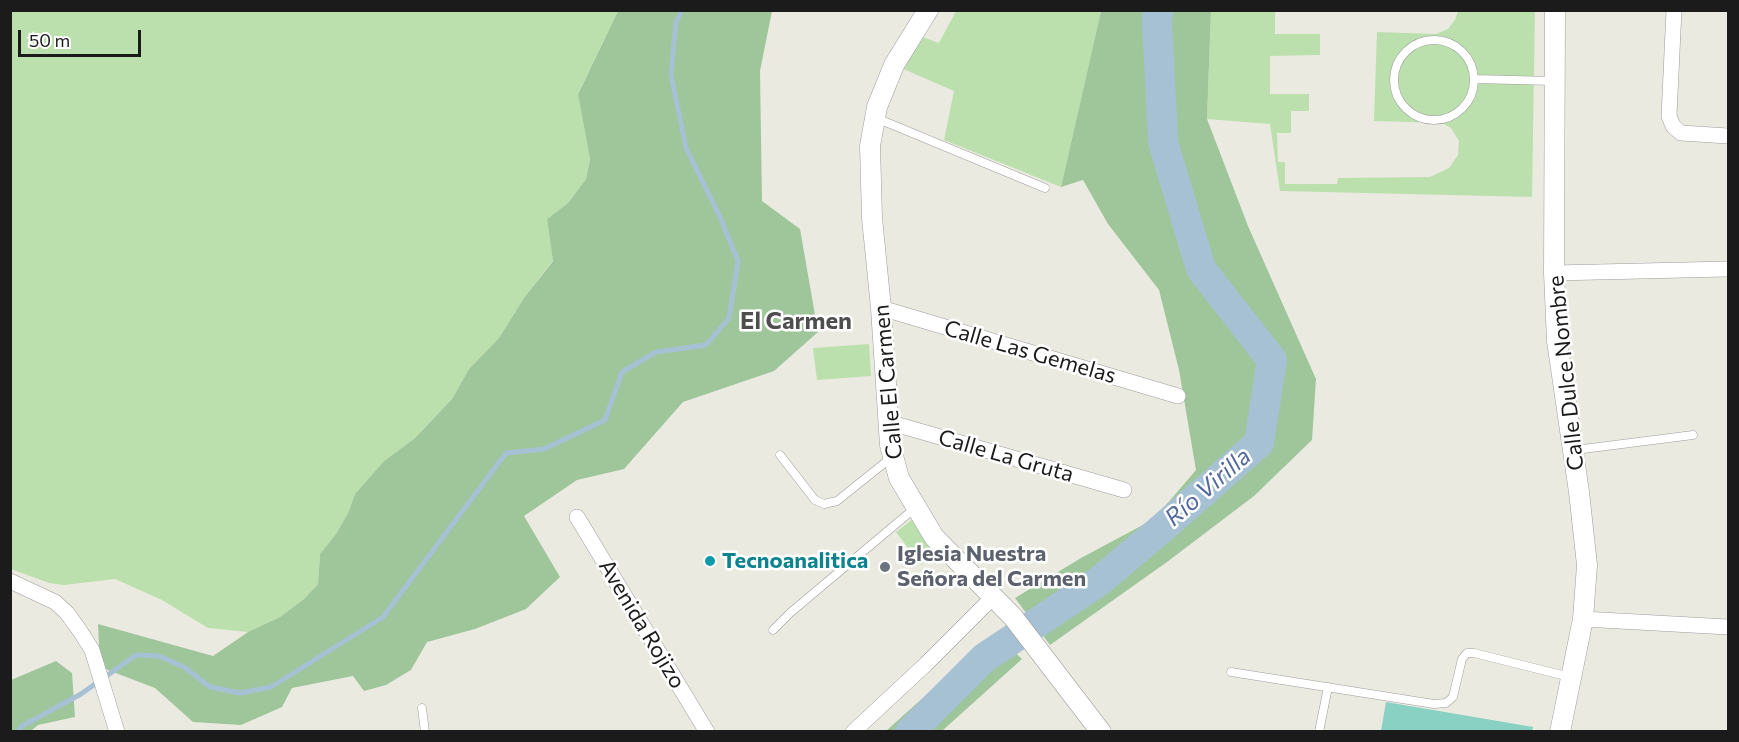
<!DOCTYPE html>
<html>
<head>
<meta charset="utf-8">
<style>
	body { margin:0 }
	#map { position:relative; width:1739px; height:742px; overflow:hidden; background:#ebeae1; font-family:Commissioner,sans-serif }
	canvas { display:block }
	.frame { position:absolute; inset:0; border:12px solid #1b1b1b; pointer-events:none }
	.scale { position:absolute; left:18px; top:30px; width:123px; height:27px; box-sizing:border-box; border:3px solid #1b1b1b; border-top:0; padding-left:8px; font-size:18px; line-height:21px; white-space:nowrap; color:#1b1b1b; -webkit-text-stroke:4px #fff; paint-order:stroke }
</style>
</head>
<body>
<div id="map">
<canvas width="1739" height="742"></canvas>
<div class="frame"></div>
<div class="scale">50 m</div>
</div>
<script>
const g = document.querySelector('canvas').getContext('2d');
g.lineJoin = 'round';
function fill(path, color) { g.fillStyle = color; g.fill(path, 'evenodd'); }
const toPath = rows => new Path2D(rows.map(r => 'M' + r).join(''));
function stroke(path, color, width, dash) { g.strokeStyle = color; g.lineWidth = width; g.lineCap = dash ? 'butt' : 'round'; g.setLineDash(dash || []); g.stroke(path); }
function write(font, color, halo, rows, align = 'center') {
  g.font = font + ' Commissioner,sans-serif'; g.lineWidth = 5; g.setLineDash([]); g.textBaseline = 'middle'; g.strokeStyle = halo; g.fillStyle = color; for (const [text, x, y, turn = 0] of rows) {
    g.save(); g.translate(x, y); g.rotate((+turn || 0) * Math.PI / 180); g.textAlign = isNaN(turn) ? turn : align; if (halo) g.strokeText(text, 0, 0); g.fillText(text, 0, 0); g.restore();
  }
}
const grass = toPath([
	[10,11,618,11,578,93,590,158,586,179,568,203,547,219,553,260,524,298,499,338,469,369,452,399,415,438,384,461,355,494,348,513,336,534,320,554,318,584,304,599,280,617,248,632,208,628,162,600,115,579,64,585,49,583,11,569],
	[956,11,1101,11,1061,187,944,140,954,91,901,68,920,36,939,43],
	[1211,11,1275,11,1275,34,1320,34,1320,55,1270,56,1270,94,1309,94,1309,111,1291,111,1291,133,1277,133,1278,162,1285,162,1285,184,1337,184,1338,178,1430,177,1449,168,1458,155,1459,141,1451,128,1442,123,1374,121,1377,32,1436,34,1448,29,1455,20,1458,11,1535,11,1532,197,1280,191,1270,124,1207,119],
	[869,344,871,376,817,380,813,348],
	[913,519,938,552,921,565,896,532]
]);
const forest = toPath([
	[618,11,772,11,760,71,762,201,800,229,818,332,774,371,683,402,624,469,577,480,524,516,560,577,526,609,475,629,427,642,411,670,386,685,364,691,353,676,292,688,282,707,241,725,193,722,155,688,100,667,98,624,213,656,248,632,280,617,304,599,318,584,320,554,336,534,348,513,355,494,384,461,415,438,452,399,469,369,499,338,524,298,553,261,547,219,568,203,586,179,590,159,578,94],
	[1101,11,1211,11,1207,119,1248,226,1316,379,1312,440,1254,496,1167,562,1050,645,1015,598,1081,558,1154,519,1196,470,1179,370,1159,290,1108,224,1083,180,1061,187],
	[995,633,1022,659,942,731,886,731],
	[56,661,72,673,75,717,38,725,31,731,11,731,11,680]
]);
const pitch = toPath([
	[1386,702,1533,727,1532,731,1381,731]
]);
const stream = toPath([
	[17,732,22,726,81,694,136,655,159,656,184,667,210,687,240,693,271,687,383,617,506,453,544,449,605,420,622,372,656,352,706,345,729,318,738,261,720,217,686,148,671,75,676,22,682,10]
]);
const river = toPath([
	[910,732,984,658,1098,582,1160,530,1259,443,1272,360,1201,269,1163,142,1157,19,1158,10]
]);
const service = toPath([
	'1394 80a40 40 0 1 1 80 0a40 40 0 1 1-80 0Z',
	[1474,79,1553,81],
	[876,118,1045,188],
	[1575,450,1693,435],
	[780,455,815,500,824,504,837,501,892,457],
	[773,630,790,613,915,508],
	[1231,672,1434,704,1446,703,1453,697,1462,659,1467,653,1474,653,1570,677],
	[422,708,425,732],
	[1319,732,1328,687]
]);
const minor = toPath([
	[1674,10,1669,116,1673,126,1681,133,1728,136],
	[1554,273,1728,269],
	[881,308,1178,396],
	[888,422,1124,490],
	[577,517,707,732],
	[10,581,55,602,67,613,80,631,92,650,117,732],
	[1583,619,1728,627],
	[853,732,926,664,993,597]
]);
const tertiary = toPath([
	[928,10,894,65,877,107,870,146,872,218,881,308,890,445,899,478,934,537,1013,617,1101,732],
	[1555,10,1554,273,1557,341,1579,492,1587,565,1583,619,1560,732]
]);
const markers = [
	[710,561,6,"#0f9aa8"],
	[885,567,6,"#6b7280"]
];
const streetNames = [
	["Calle Las Gemelas",1030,352,16],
	["Calle Dulce Nombre",1566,373,-96],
	["Calle El Carmen",888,382,-95],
	["Calle La Gruta",1006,456,16],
	["Avenida Rojizo",642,624,59]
];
const worshipNames = [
	["Iglesia Nuestra",897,554],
	["Señora del Carmen",897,579]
];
const cultureNames = [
	["Tecnoanalitica",722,561]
];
const neighbourhoodNames = [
	["El Carmen",796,321]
];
const waterNames = [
	["Río Virilla",1208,487,-41]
];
fill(grass, '#bce0ad');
fill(forest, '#9fc69b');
fill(pitch, '#88d1c3');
stroke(stream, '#a7c1d4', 5);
stroke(river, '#a7c1d4', 30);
stroke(service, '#9c9c9c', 9);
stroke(minor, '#9c9c9c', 16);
stroke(tertiary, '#9c9c9c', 21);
stroke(service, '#fff', 8);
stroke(minor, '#fff', 15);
stroke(tertiary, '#fff', 20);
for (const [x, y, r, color] of markers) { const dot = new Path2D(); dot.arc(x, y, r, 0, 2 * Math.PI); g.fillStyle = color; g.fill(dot); stroke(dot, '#fff', 2); }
write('22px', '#1b1b1b', '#fff', streetNames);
write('bold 22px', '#5b616d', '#fff', worshipNames, 'left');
write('bold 22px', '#0d838f', '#fff', cultureNames, 'left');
write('bold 24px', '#4e4e4e', '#fff', neighbourhoodNames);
write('italic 24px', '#546a9d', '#fff', waterNames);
</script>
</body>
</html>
